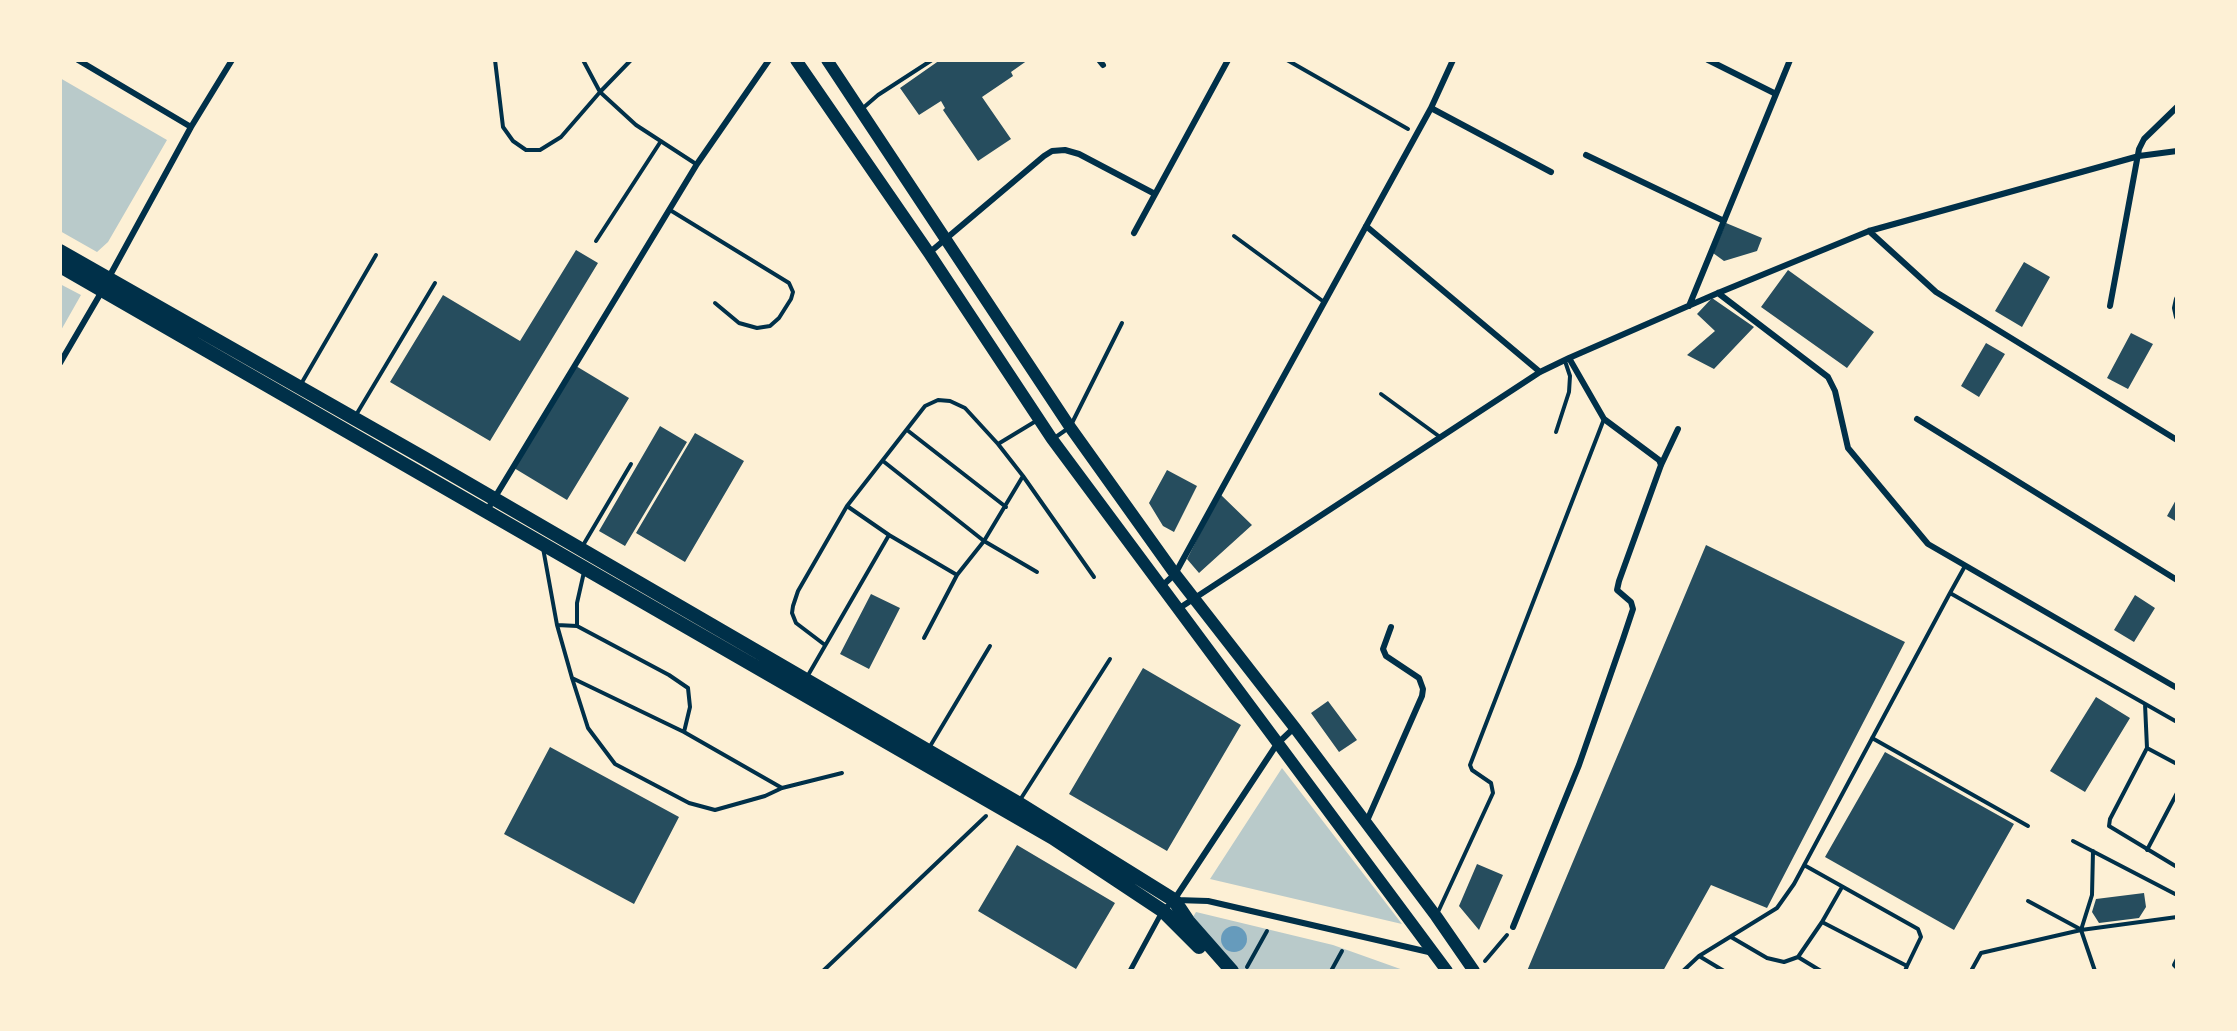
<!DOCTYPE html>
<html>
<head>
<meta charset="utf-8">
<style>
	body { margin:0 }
	#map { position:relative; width:2237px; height:1031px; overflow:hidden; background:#fdf0d5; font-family:Commissioner,sans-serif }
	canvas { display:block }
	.frame { position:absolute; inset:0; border:62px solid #fdf0d5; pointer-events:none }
</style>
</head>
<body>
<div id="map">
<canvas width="2237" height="1031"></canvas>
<div class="frame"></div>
</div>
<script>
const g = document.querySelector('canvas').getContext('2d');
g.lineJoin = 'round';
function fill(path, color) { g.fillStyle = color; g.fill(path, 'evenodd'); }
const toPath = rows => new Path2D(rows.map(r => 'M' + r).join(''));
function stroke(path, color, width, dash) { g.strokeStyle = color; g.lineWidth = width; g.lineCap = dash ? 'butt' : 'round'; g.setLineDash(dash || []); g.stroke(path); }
const green = toPath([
	[60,78,167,140,108,242,97,252,60,231],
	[60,284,81,295,60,332],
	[1282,768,1402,924,1210,879],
	[1196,912,1333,945,1406,971,1240,971,1193,917]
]);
const water = toPath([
	'1221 939a13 13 0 1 1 26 0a13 13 0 1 1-26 0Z'
]);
const building = toPath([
	[940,60,1028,60,1011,72,1013,76,982,97,1011,139,978,161,943,110,945,108,941,101,919,115,900,88],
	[1726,223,1762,238,1757,251,1724,261,1713,253],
	[576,250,598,263,490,441,390,382,443,295,520,341],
	[2024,262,2050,277,2022,327,1995,311],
	[1788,270,1874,332,1847,368,1761,307],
	[1712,298,1754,327,1714,369,1687,355,1715,331,1697,314],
	[2131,333,2153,344,2128,389,2107,378],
	[1986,343,2005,354,1979,397,1961,386],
	[576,366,629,398,567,500,514,468],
	[660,426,687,442,625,546,599,531],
	[695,433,744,461,685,562,636,533],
	[1167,470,1197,486,1174,532,1163,526,1149,503],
	[1220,494,1252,525,1199,573,1187,559],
	[2177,498,2177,522,2167,516],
	[1706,545,1905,642,1767,908,1711,885,1663,971,1527,971],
	[871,594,900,608,869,669,840,654],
	[2135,595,2155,608,2134,642,2114,630],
	[1143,668,1241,725,1167,851,1069,794],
	[2096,697,2130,718,2085,792,2050,771],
	[1328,701,1357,740,1339,752,1311,713],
	[550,747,679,817,634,904,504,834],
	[1885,752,2014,824,1954,930,1825,857],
	[1017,845,1115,903,1076,969,978,911],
	[1477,864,1503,875,1479,930,1459,906],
	[2144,893,2146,907,2139,918,2099,923,2092,912,2096,899]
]);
const path = toPath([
	[1287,60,1408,129],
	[2073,841,2177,895],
	[2093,851,2092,895,2081,930,2095,971],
	[2028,901,2080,929],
	[2177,959,2174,965,2177,968],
	[1485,961,1507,935],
	[1247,967,1267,931],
	[823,971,986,816],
	[1331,971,1342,951],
	[1971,971,1981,953,2081,930,2177,917]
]);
const service = toPath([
	[495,60,503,127,513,141,526,150,540,150,561,137,600,92,583,60],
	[631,60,600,92,636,125,696,164],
	[863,108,878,95,932,60],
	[670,210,789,283,793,292,791,299,779,318,770,326,757,328,739,323,715,303],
	[1234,236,1324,302],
	[596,241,661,141],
	[301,384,376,255],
	[1381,394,1440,437],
	[356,415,435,283],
	[907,430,1006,507],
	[1556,432,1569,392,1570,376,1565,361],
	[1053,439,1070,427,1122,323],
	[998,444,1023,476,1094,577],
	[883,461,984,541,957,575],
	[1023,476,984,541,1037,572],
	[847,506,925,406,938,400,950,401,965,408,998,444,1036,421],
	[889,535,957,575,924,638],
	[582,547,631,464],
	[543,548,557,625,572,678,588,728,615,764,689,803,715,810,765,796,782,788,842,773],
	[584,572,577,603,577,626,669,675,688,688,690,707,684,732],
	[1950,593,1965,566],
	[557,625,577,626],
	[807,677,889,535,847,506,798,591,793,606,792,613,796,623,825,645],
	[572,678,684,732,782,788],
	[2145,704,2147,748,2110,819,2109,826,2177,867],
	[1872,738,2028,826],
	[929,748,990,646],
	[2147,748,2177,764],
	[1020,800,1110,659],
	[2147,850,2177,793],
	[1804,865,1918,929,1921,937,1907,966],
	[1438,912,1493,793,1491,783,1472,770,1470,765,1604,419],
	[1822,922,1842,887],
	[1731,937,1767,958,1784,962,1798,957,1822,922,1907,966,1905,971],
	[1699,956,1724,971],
	[1798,957,1821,971],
	[1683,971,1699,956,1777,908,1794,884,1950,593,2177,722]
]);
const pedestrian = toPath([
	[1130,971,1162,912]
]);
const minor = toPath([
	[78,60,191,127],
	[1099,60,1103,65],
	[1708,60,1776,94],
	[1431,108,1551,172],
	[1586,155,1724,221],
	[1366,226,1540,372],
	[1869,231,1936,292,2177,440],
	[1134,233,1228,60],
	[929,253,1044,156,1052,151,1065,150,1079,154,1155,194],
	[108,279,191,127,232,60],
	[1718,293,1828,377,1835,391,1848,448,1928,544,2177,688],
	[2177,299,2175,308,2177,317],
	[1689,306,1790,60],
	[2110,306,2139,149,2144,139,2177,107],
	[1569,358,1604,419,1659,460,1661,465],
	[60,363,102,291],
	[1917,419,2177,580],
	[486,512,697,164,769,60],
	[1162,586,1175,574,1431,108,1453,60],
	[1178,609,1540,372,1569,358,1718,293,1869,231,2139,156,2177,151],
	[1366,823,1422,696,1423,689,1419,678,1386,656,1383,649,1391,627],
	[1176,900,1208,901,1433,953],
	[1163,911,1174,900,1277,744,1294,728],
	[1513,927,1579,765,1623,639,1633,609,1631,602,1617,590,1619,581,1661,465,1678,429]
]);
const secondary = toPath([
	[796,60,929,253,1052,439,1447,971],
	[827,60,1070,427,1175,574,1295,728,1436,916,1474,971]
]);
const primary = toPath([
	[60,251,424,458,1018,803,1174,900,1188,921,1232,971],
	[60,266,1053,838,1163,911,1199,947]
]);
fill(green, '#b9caca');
fill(water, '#669bbc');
fill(building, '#264d5e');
stroke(path, '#003049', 4);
stroke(service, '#003049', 4);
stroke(pedestrian, '#003049', 5);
stroke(minor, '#003049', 6);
stroke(secondary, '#003049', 12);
stroke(primary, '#003049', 14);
</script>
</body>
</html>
